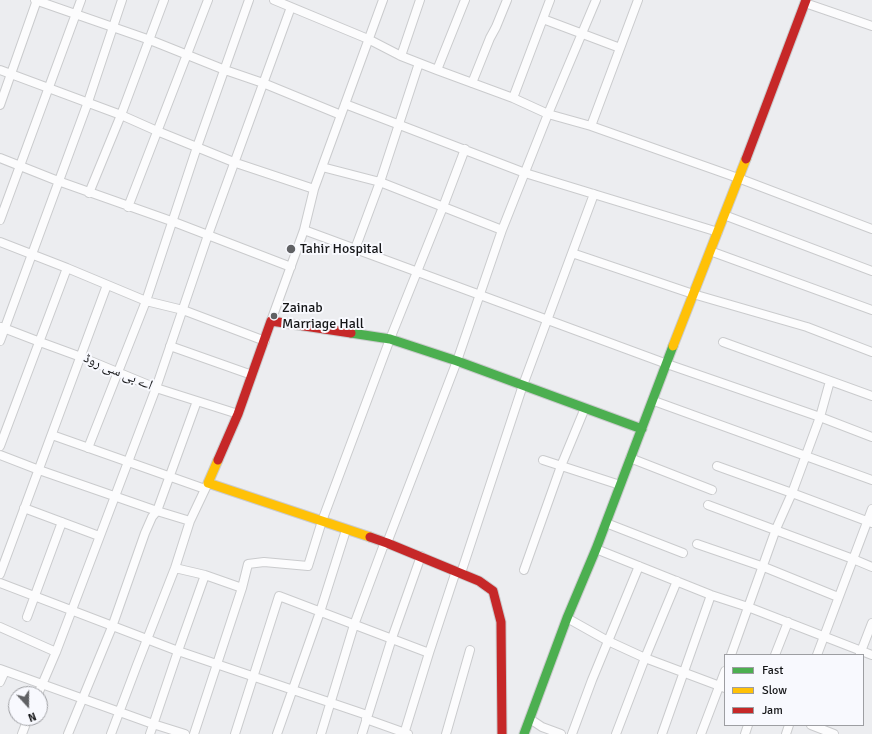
<!DOCTYPE html>
<html>
<head>
<meta charset="utf-8">
<style>
	body { margin:0 }
	#map { position:relative; width:872px; height:734px; overflow:hidden; background:#ecedf0; font-family:Signika,sans-serif }
	canvas { display:block }
	.legend { position:absolute; left:724px; top:654px; width:140px; height:72px; box-sizing:border-box; background:#f8f9fe; border:1px solid #9d9ea2; margin:0; padding:5px 7px; list-style:none; font-size:12px; color:#151618 }
	.legend li { display:flex; align-items:center; gap:8px; height:20px }
	.legend b { width:20px; border:1px solid #9d9ea2 }
	.north { position:absolute; left:8px; top:686px; width:40px; height:40px; box-sizing:border-box; background:#f8f9fe; border:1px solid #9d9ea2; border-radius:50%; rotate:159deg; font-size:11px; font-weight:700; line-height:16px; text-align:center; color:#151618 }
	.north::after { content:''; display:block; margin:auto; width:14px; height:18px; background:#606164; clip-path:polygon(50% 0,100% 100%,50% 72%,0 100%) }
</style>
</head>
<body>
<div id="map">
<canvas width="872" height="734"></canvas>
<ul class="legend">
<li><b style="height:5px;background:#4caf50"></b>Fast</li>
<li><b style="height:5px;background:#ffc107"></b>Slow</li>
<li><b style="height:5px;background:#c62828"></b>Jam</li>
</ul>
<div class="north">N</div>
</div>
<script>
const g = document.querySelector('canvas').getContext('2d');
g.lineJoin = 'round';
const toPath = rows => new Path2D(rows.map(r => 'M' + r).join(''));
function stroke(path, color, width, dash) { g.strokeStyle = color; g.lineWidth = width; g.lineCap = dash ? 'butt' : 'round'; g.setLineDash(dash || []); g.stroke(path); }
function write(font, color, halo, rows, align = 'center') {
  g.font = font + ' Signika,"Noto Naskh Arabic",sans-serif'; g.lineWidth = 4; g.setLineDash([]); g.textBaseline = 'middle'; g.strokeStyle = halo; g.fillStyle = color; for (const [text, x, y, turn = 0] of rows) {
    g.save(); g.translate(x, y); g.rotate((+turn || 0) * Math.PI / 180); g.textAlign = isNaN(turn) ? turn : align; if (halo) g.strokeText(text, 0, 0); g.fillText(text, 0, 0); g.restore();
  }
}
const street = toPath([
	[35,0,150,40,225,70,263,83,341,115],
	[274,0,368,39,401,56,437,70,513,98,548,114,591,126,738,178,872,229],
	[805,3,872,26],
	[543,19,620,48],
	[401,56,420,0],
	[0,70,121,115,157,131,236,163,314,189],
	[437,70,465,0],
	[472,83,490,38,496,27,507,0],
	[513,98,550,0],
	[345,104,525,173,718,232],
	[0,105,37,0],
	[591,126,638,0],
	[0,158,58,181,174,222,291,267],
	[322,167,380,182,502,230],
	[89,193,121,115,164,0],
	[128,207,208,0],
	[724,215,872,271],
	[0,220,81,0],
	[304,230,667,364,820,417,872,437],
	[0,242,67,268,146,301,183,310,265,341],
	[355,249,380,182,419,63],
	[710,251,872,310],
	[572,253,693,294,807,327,872,352],
	[271,321,304,230,314,189,383,0],
	[1,327,40,342,81,357,156,388,238,414],
	[0,341,88,102,122,0],
	[723,342,872,396],
	[170,346,252,375],
	[654,401,872,480],
	[52,435,205,489],
	[0,446,67,268],
	[88,448,146,301,197,147,249,0],
	[0,455,39,470,157,511,190,521,208,483],
	[630,458,712,490],
	[543,460,620,485],
	[717,466,792,493,872,523],
	[708,505,853,559,872,567],
	[24,508,99,536],
	[606,523,683,553],
	[697,544,764,567,838,597],
	[596,549,711,595,748,607,872,655],
	[175,568,205,575,242,588,248,564,264,562,308,566,322,521,390,339,443,207,465,149],
	[524,570,561,466,585,408],
	[461,573,523,385,594,194],
	[0,574,107,285],
	[0,583,178,651,367,715],
	[27,617,62,522],
	[567,618,608,641,645,658,725,688],
	[0,627,56,652],
	[429,653,456,571],
	[860,654,872,623],
	[731,655,776,529,792,493,820,417,830,381],
	[775,655,788,622],
	[817,655,872,509],
	[0,669,153,724,185,734],
	[0,682,5,671],
	[38,694,56,652,156,388,208,235,291,7],
	[366,719,408,734],
	[530,719,542,727,561,734],
	[811,725,834,734],
	[22,734,28,718],
	[68,734,112,627,145,533,152,517,157,511,197,401],
	[111,734,137,665,175,568,190,521],
	[150,734,178,651,205,575],
	[194,734,242,588],
	[235,734,279,596,429,653,404,734],
	[277,734,320,612,346,530],
	[321,734,354,625,383,547,387,543,457,361,502,230,548,114,596,0],
	[362,734,392,638,421,556],
	[446,734,470,650],
	[572,734,592,680,639,566],
	[616,734,645,658,677,581],
	[662,734,711,595],
	[701,734,725,671],
	[745,734,748,725],
	[786,734,789,725]
]);
const fast = toPath([
	[351,333,390,339,457,361,642,429],
	[524,734,567,618,596,549,673,346]
]);
const slow = toPath([
	[673,346,746,159],
	[218,460,208,483,370,537]
]);
const jam = toPath([
	[746,159,806,0],
	[218,460,238,414,271,321,351,333],
	[370,537,387,543,479,581,493,591,501,622,502,734]
]);
const markers = [
	[291,249,5,"#606164"],
	[274,316,4,"#606164"]
];
const poiNames = [
	["Tahir Hospital",300,249],
	["Zainab",282,308],
	["Marriage Hall",282,324]
];
const streetNames = [
	["اے بی سی روڈ",118,372,23]
];
stroke(street, '#cacbcd', 10);
stroke(fast, '#cacbcd', 11);
stroke(slow, '#cacbcd', 11);
stroke(jam, '#cacbcd', 11);
stroke(street, '#fcfcfd', 8);
stroke(fast, '#4caf50', 9);
stroke(slow, '#ffc107', 9);
stroke(jam, '#c62828', 9);
for (const [x, y, r, color] of markers) { const dot = new Path2D(); dot.arc(x, y, r, 0, 2 * Math.PI); g.fillStyle = color; g.fill(dot); stroke(dot, '#f8f9fe', 1.5); }
write('14px', '#151618', '#f8f9fe', poiNames, 'left');
write('14px', '#151618', '#f8f9fe', streetNames);
</script>
</body>
</html>
